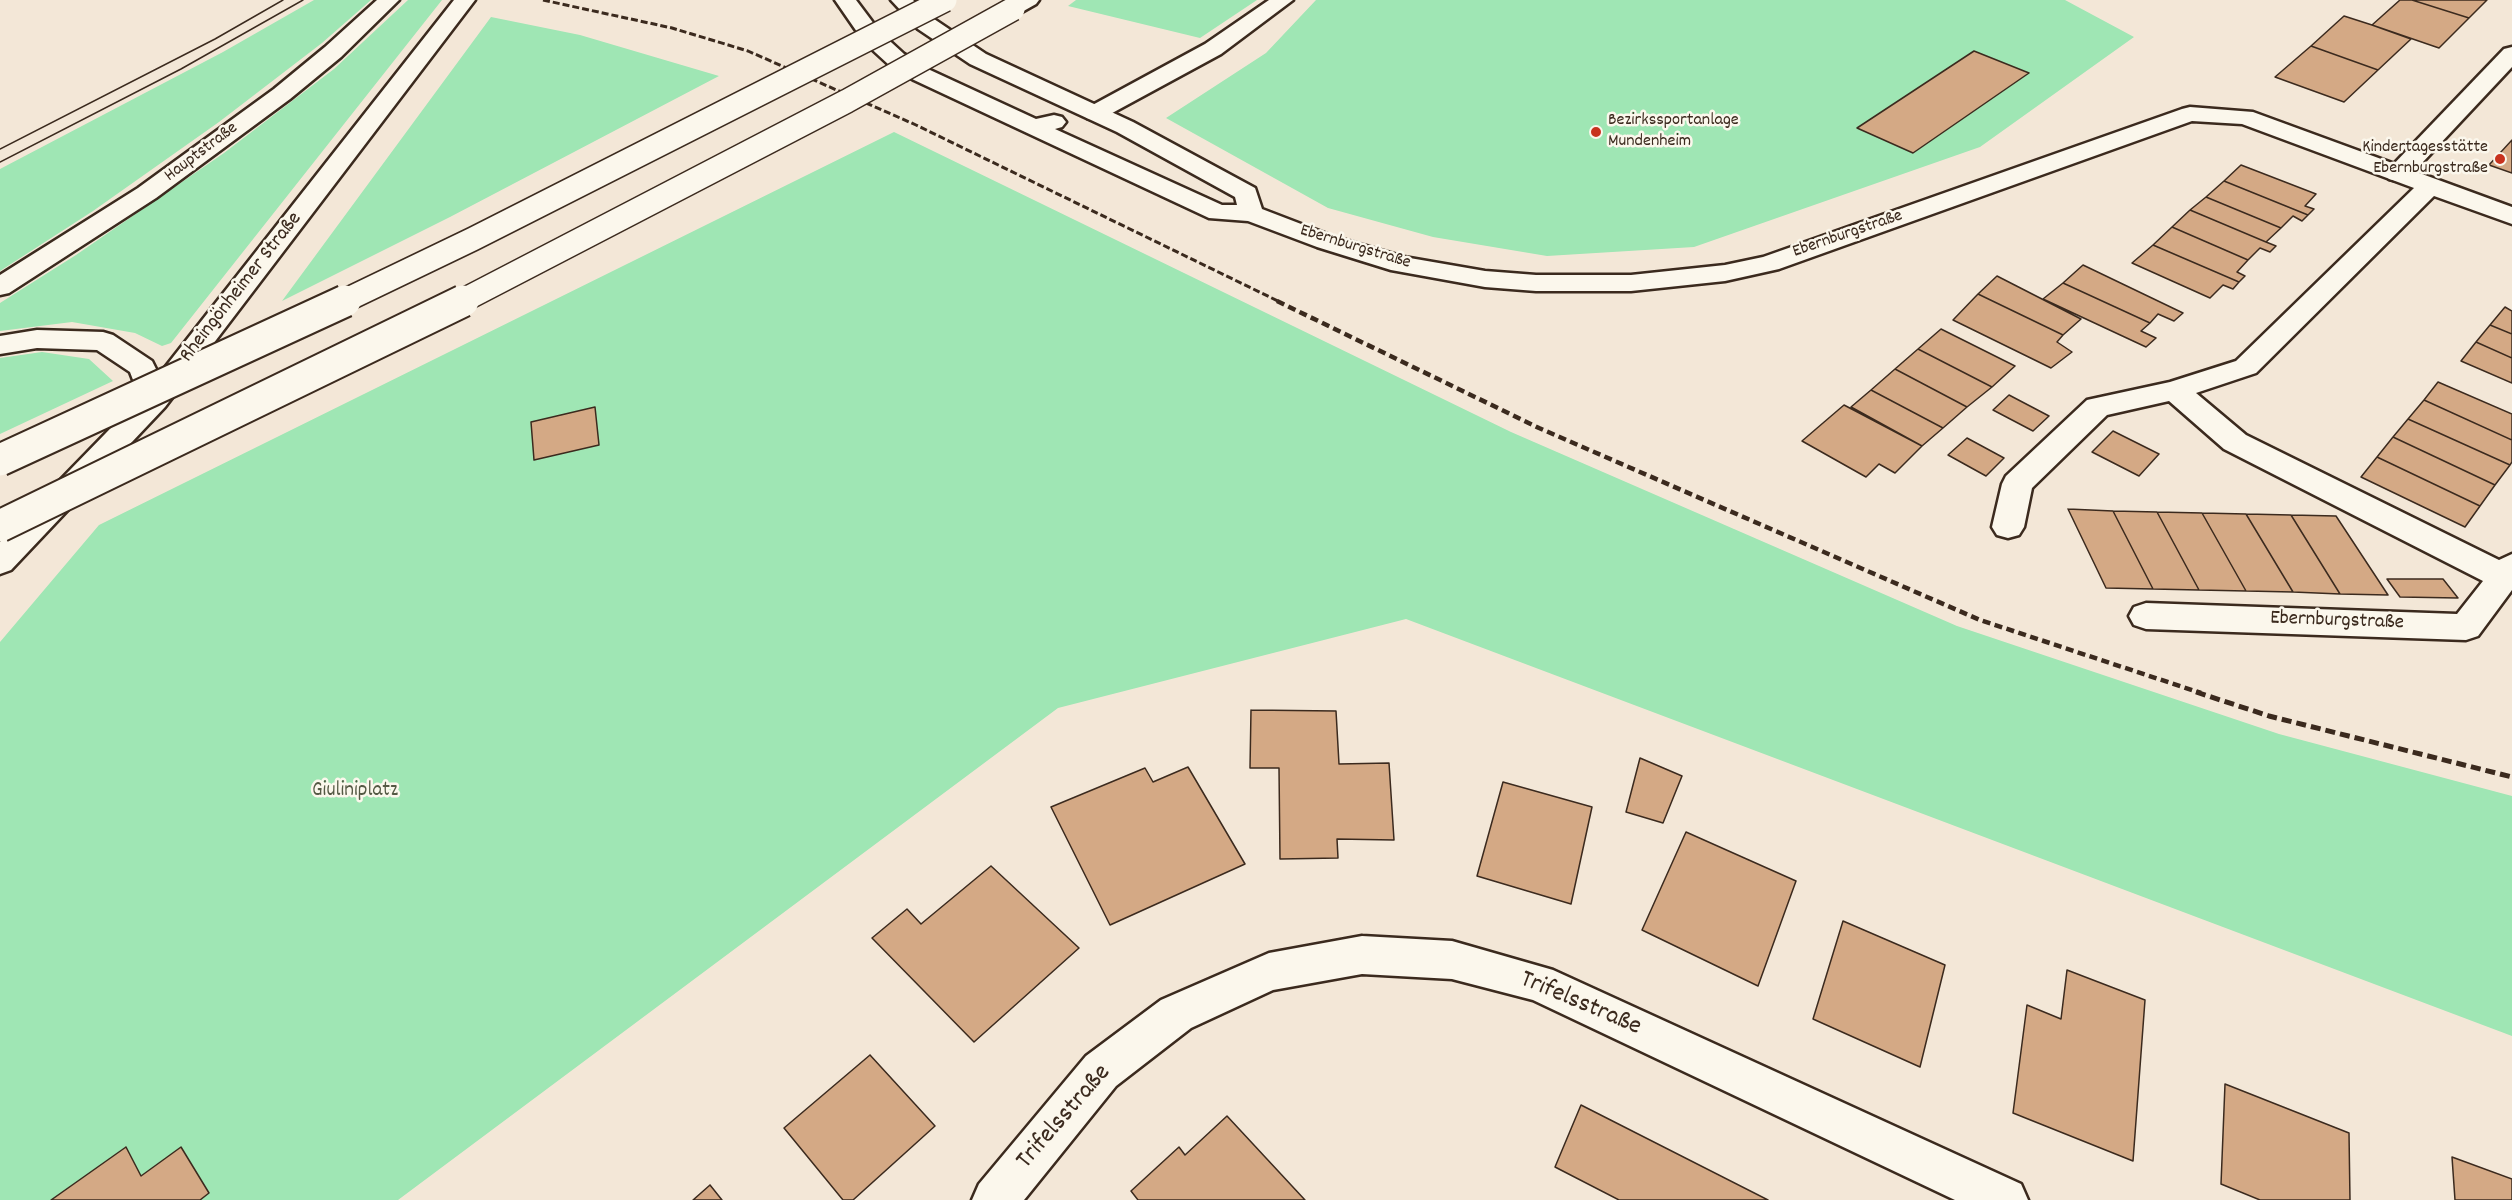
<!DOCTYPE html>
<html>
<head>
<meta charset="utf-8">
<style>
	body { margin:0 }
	canvas { display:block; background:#f3e7d7 }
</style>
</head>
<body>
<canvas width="2512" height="1200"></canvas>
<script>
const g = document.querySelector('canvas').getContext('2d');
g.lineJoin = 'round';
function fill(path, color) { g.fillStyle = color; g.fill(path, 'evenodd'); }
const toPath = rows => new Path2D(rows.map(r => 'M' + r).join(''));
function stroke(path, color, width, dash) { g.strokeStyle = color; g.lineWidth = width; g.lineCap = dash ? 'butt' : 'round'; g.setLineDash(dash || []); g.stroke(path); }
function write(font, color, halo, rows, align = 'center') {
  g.font = font + ' Dekko,sans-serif'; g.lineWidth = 5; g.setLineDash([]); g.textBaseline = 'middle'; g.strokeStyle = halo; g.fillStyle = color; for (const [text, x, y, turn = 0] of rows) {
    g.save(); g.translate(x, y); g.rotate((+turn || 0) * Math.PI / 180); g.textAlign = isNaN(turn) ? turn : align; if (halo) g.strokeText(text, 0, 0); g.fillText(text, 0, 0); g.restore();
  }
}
const green = toPath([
	[314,0,371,0,322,43,219,122,93,211,0,271,0,169,223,52],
	[408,0,442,0,171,343,162,346,135,333,72,322,0,331,0,303,76,255,224,153,334,69],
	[1076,0,1257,0,1200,38,1068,6],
	[1316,0,2065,0,2134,37,1980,147,1694,247,1547,256,1433,237,1328,208,1166,118,1266,53],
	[491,17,580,35,719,76,450,217,282,301],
	[894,132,1511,432,1957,626,2279,734,2512,796,2512,1036,1406,619,1058,708,398,1200,0,1200,0,642,99,525],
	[42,352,89,359,113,381,0,434,0,358]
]);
const building = toPath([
	[2400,0,2412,0,2469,18,2439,48,2372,25,2400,0],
	[2412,0,2487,0,2469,18,2412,0],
	[2344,16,2372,25,2411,39,2378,70,2311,46,2344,16],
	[2311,46,2378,70,2344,102,2275,77,2311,46],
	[1974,51,2029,73,1913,153,1857,128,1974,51],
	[2512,140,2512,173,2489,165,2512,140],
	[2241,165,2316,194,2305,206,2314,209,2308,215,2224,181,2241,165],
	[2224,181,2308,215,2302,221,2293,216,2281,228,2206,197,2224,181],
	[2206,197,2281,228,2266,242,2190,210,2206,197],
	[2190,210,2266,242,2276,246,2270,252,2260,248,2248,260,2172,227,2190,210],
	[2172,227,2248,260,2237,272,2245,276,2239,282,2153,245,2172,227],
	[2153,245,2239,282,2233,289,2223,285,2210,298,2132,263,2153,245],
	[2083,265,2183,313,2174,321,2158,314,2150,323,2063,283,2083,265],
	[1997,276,2081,319,2063,335,1978,294,1997,276],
	[2063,283,2150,323,2141,331,2156,338,2146,347,2043,299,2063,283],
	[1978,294,2063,335,2057,342,2072,352,2051,368,1953,320,1978,294],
	[2505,307,2512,311,2512,334,2490,325,2505,307],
	[2490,325,2512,334,2512,358,2476,342,2490,325],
	[1941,329,2015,366,1992,387,1918,349,1941,329],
	[2476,342,2512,358,2512,383,2461,361,2476,342],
	[1918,349,1992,387,1967,407,1895,369,1918,349],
	[1895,369,1967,407,1943,428,1871,390,1895,369],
	[2438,382,2512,414,2512,440,2424,400,2438,382],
	[1871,390,1943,428,1922,446,1851,407,1871,390],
	[2009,395,2049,416,2033,431,1993,410,2009,395],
	[2424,400,2512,440,2512,462,2510,465,2408,419,2424,400],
	[1844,405,1922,446,1895,473,1879,464,1866,477,1802,441,1844,405],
	[595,407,599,445,534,460,531,422,595,407],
	[2408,419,2510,465,2495,485,2393,437,2408,419],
	[2113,431,2159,454,2139,476,2092,452,2113,431],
	[2393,437,2495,485,2480,506,2377,457,2393,437],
	[1967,438,2004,458,1986,476,1948,455,1967,438],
	[2377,457,2480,506,2465,527,2361,477,2377,457],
	[2068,509,2113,511,2153,589,2106,588,2068,509],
	[2113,511,2157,512,2199,590,2153,589,2113,511],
	[2157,512,2202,513,2246,591,2199,590,2157,512],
	[2202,513,2246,514,2293,592,2246,591,2202,513],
	[2246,514,2291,515,2340,594,2293,592,2246,514],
	[2291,515,2336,516,2388,595,2340,594,2291,515],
	[2387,579,2443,579,2458,598,2400,597,2387,579],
	[1251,710,1336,711,1339,764,1389,763,1394,840,1337,839,1338,858,1280,859,1279,768,1250,768,1251,710],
	[1640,758,1682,776,1663,823,1626,812,1640,758],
	[1188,767,1245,864,1110,925,1051,807,1145,768,1153,782,1188,767],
	[1503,782,1592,807,1571,904,1477,876,1503,782],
	[1686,832,1796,881,1758,986,1642,930,1686,832],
	[991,866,1079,948,974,1042,872,938,907,909,921,924,991,866],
	[1843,921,1945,965,1920,1067,1813,1019,1843,921],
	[2067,970,2145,1000,2133,1161,2013,1113,2027,1005,2061,1019,2067,970],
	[870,1055,935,1126,853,1200,843,1200,784,1128,870,1055],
	[2225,1084,2349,1133,2350,1200,2260,1200,2221,1184,2225,1084],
	[1581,1105,1768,1200,1619,1200,1555,1167,1581,1105],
	[1227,1116,1305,1200,1138,1200,1131,1191,1179,1147,1185,1155,1227,1116],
	[126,1147,141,1176,181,1147,209,1193,200,1200,51,1200,126,1147],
	[2452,1157,2512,1179,2512,1200,2455,1200,2452,1157],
	[710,1185,722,1200,693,1200,710,1185]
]);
const service = toPath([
	[2512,47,2512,67,2407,179,2398,181,2389,179,2386,174,2389,169,2504,49,2512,47]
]);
const minor = toPath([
	[835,0,856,0,880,32,904,54,930,70,1036,119,1054,115,1062,117,1066,122,1062,127,1055,129,1222,205,1237,205,1235,197,1117,132,970,64,918,29,891,0,913,0,934,19,986,54,1133,122,1255,188,1262,209,1335,237,1404,257,1485,271,1536,275,1631,275,1725,265,1763,257,2182,109,2190,107,2253,112,2512,207,2512,224,2434,196,2256,373,2196,393,2246,435,2499,560,2512,554,2512,590,2478,636,2466,640,2146,629,2134,625,2129,616,2134,607,2146,603,2457,614,2483,581,2224,449,2169,401,2107,415,2032,488,2024,527,2019,535,2008,538,1997,535,1992,527,2002,484,2006,476,2087,400,2170,382,2236,361,2414,188,2242,124,2192,121,1779,269,1725,281,1631,291,1536,291,1485,287,1391,270,1317,247,1248,221,1209,218,914,80,888,64,864,42,835,0],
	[1362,936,1452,941,1553,970,2021,1184,2028,1200,1955,1200,1533,1000,1452,979,1362,974,1273,990,1191,1028,1116,1086,1024,1200,972,1200,979,1184,1086,1056,1161,1000,1269,953,1362,936]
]);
const secondary = toPath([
	[377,0,399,0,341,57,290,99,156,198,9,293,0,295,0,275,138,188,274,89,325,47,377,0],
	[454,0,475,0,165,407,11,570,0,574,0,542,140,398,130,372,97,350,37,348,0,354,0,336,37,330,103,332,113,335,152,361,159,375,454,0]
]);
const trunk = toPath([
	[1014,0,1039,0,1036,4,1020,13,1013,15,1006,13,1003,9,1014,0],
	[1269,0,1293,0,1221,54,1103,118,1095,120,1087,118,1083,113,1087,108,1205,44,1269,0]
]);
const tram = toPath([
	[0,149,215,39,283,0],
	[0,162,181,69,303,0]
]);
const railFar2 = toPath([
	[543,0,672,28,748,51,916,125,1280,302]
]);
const railFar1 = toPath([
	[1277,301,1539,428,1980,620,2201,693]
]);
const rail = toPath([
	[2196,692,2269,716,2512,777]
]);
const trunkBridgeFar1 = toPath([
	[342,302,473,239,945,0],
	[460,302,847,101,1013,9]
]);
const trunkBridge = toPath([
	[0,460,345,301],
	[0,526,463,301]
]);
const markers = [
	[1596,132,6,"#c8321e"],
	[2500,159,6,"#c8321e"]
];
const farPoinames = [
	["Bezirkssportanlage",1608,122],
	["Mundenheim",1608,143],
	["Kindertagesstätte",2488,149,"right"],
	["Ebernburgstraße",2488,170,"right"]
];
const farStreetnames = [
	["Hauptstraße",202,153,-37],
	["Ebernburgstraße",1848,235,-19],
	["Ebernburgstraße",1355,248,17]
];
const streetNames = [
	["Rheingönheimer Straße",242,288,-52],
	["Ebernburgstraße",2337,622,2]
];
const parkNames = [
	["Giuliniplatz",355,792]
];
const nearStreetnames = [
	["Trifelsstraße",1580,1005,23],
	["Trifelsstraße",1065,1118,-49]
];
fill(green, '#9fe6b4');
fill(building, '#d4a985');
stroke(building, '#3b2a1e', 1.5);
stroke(service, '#3b2a1e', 5);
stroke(minor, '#3b2a1e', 5);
stroke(secondary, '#3b2a1e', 5);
stroke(trunk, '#3b2a1e', 5);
fill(service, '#fbf7ec');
fill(minor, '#fbf7ec');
fill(secondary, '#fbf7ec');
fill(trunk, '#fbf7ec');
stroke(tram, '#3b2a1e', 1.5);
stroke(railFar2, '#3b2a1e', 3, [7, 3]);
stroke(railFar1, '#3b2a1e', 4.5, [8, 4.5]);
stroke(rail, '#3b2a1e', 5, [10, 5]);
stroke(trunkBridgeFar1, '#3b2a1e', 26, []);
stroke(trunkBridge, '#3b2a1e', 35, []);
stroke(trunkBridgeFar1, '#fbf7ec', 23);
stroke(trunkBridge, '#fbf7ec', 31);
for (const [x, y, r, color] of markers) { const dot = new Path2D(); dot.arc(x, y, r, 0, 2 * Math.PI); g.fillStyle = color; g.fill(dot); stroke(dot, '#fbf7ec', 2); }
write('18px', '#3b2a1e', '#fbf7ec', farPoinames, 'left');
write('18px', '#3b2a1e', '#fbf7ec', farStreetnames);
write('21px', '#3b2a1e', '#fbf7ec', streetNames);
write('21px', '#545944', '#fbf7ec', parkNames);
write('26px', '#3b2a1e', '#fbf7ec', nearStreetnames);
</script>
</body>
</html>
